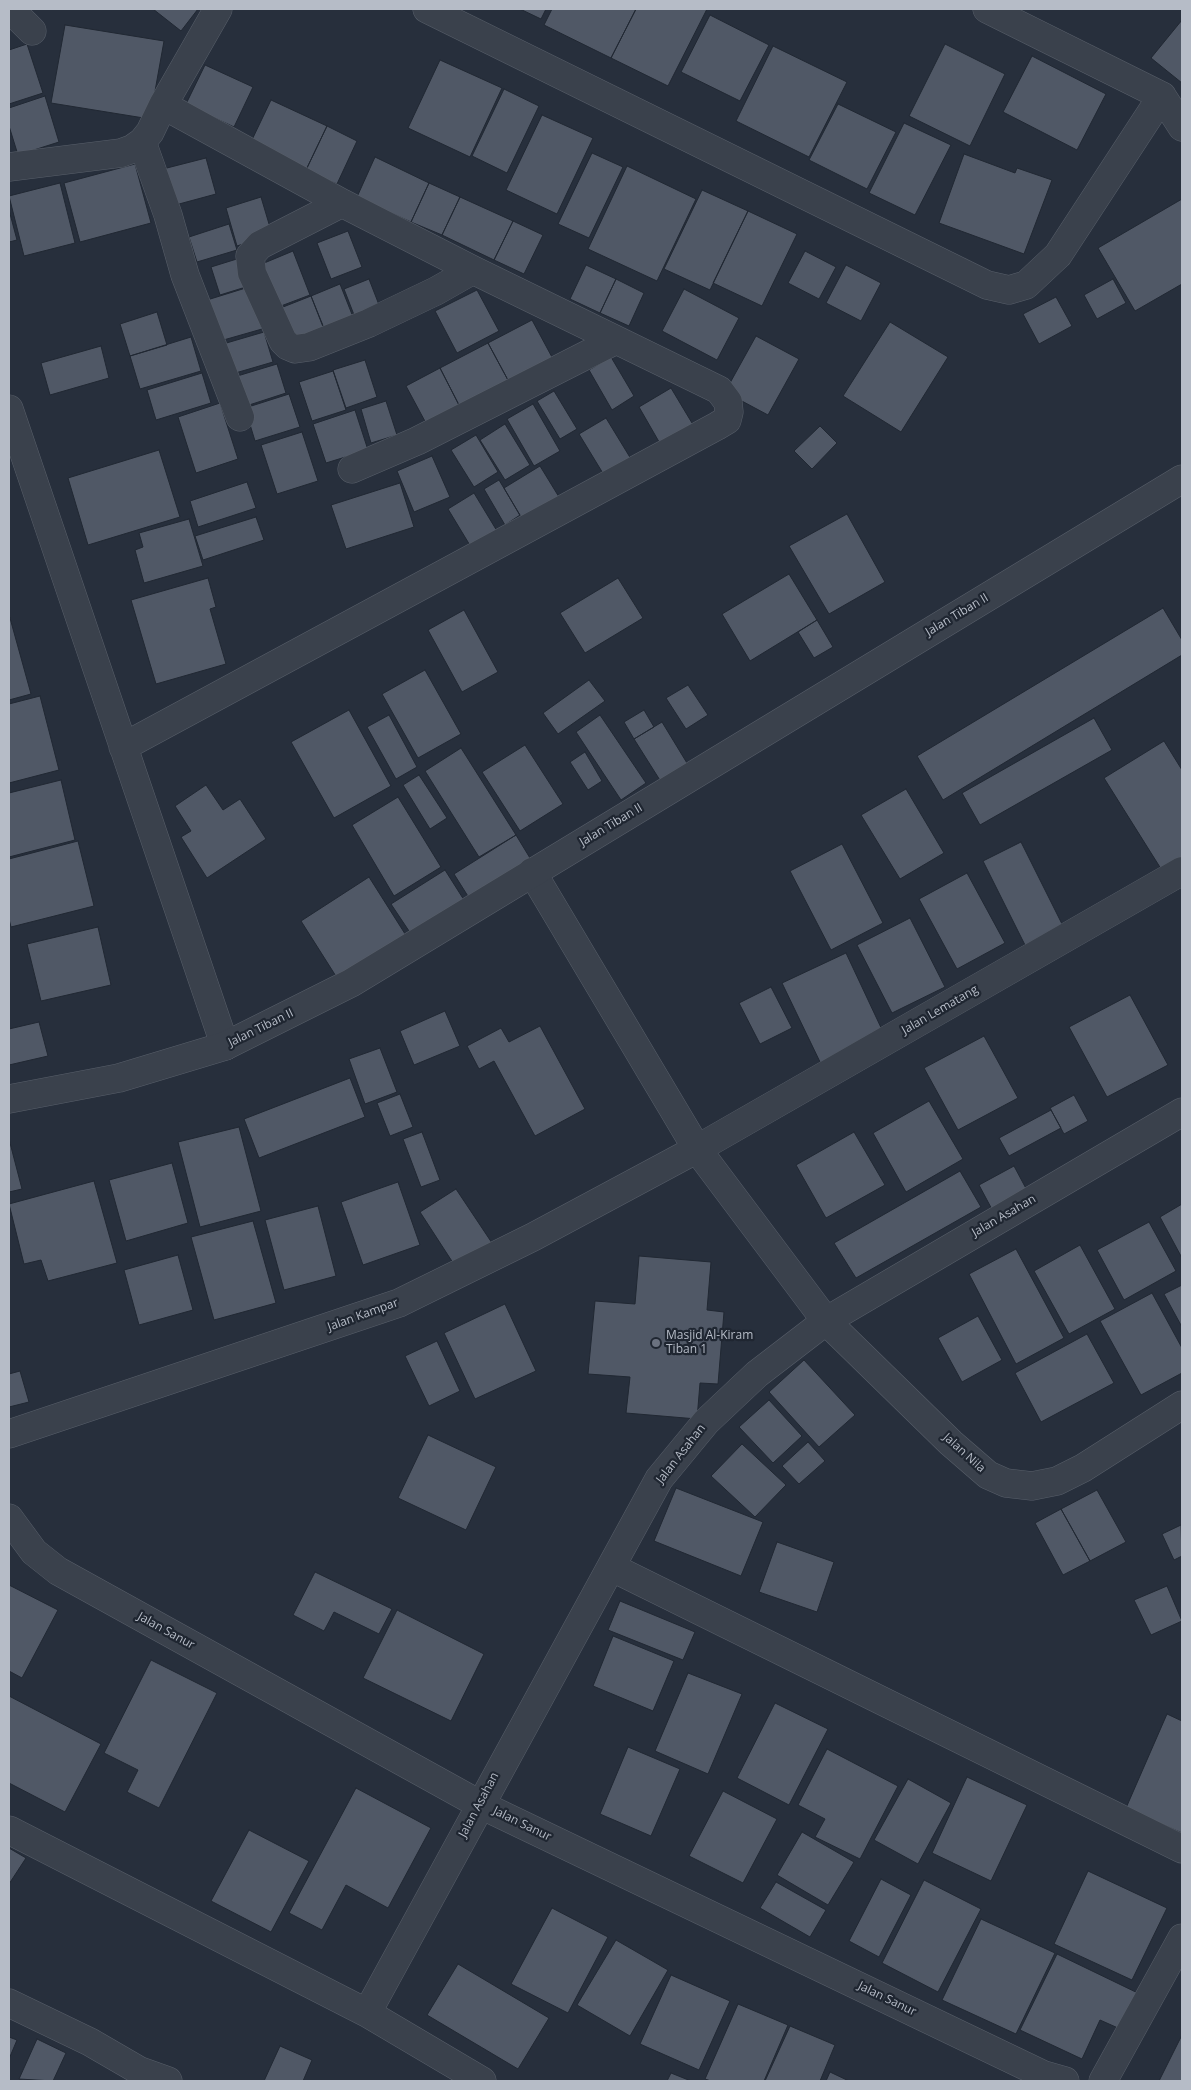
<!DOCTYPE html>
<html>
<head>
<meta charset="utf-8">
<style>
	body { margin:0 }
	#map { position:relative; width:1191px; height:2090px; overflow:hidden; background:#272f3c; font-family:"Open Sans",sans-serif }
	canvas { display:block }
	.frame { position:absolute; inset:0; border:10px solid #b6bcc7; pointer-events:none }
</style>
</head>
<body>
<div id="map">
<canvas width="1191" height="2090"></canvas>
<div class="frame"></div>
</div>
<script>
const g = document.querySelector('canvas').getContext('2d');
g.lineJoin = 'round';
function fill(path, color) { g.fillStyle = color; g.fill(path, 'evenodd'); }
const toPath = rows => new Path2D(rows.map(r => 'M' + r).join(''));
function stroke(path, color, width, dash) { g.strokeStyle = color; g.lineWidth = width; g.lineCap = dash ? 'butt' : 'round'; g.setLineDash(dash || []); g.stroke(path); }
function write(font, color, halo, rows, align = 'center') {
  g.font = font + ' "Open Sans",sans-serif'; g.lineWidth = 4.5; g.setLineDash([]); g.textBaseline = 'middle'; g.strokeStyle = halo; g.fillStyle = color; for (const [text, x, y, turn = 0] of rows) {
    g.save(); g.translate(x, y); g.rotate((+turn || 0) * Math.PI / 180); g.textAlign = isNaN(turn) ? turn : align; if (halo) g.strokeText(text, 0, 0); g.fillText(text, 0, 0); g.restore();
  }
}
const building = toPath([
	[153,9,198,9,181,31,153,9],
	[520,9,546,9,541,19,520,9],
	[552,9,636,9,611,58,544,25,552,9],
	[636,9,707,9,668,86,611,58,636,9],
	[710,15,769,45,740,101,681,72,710,15],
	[1182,20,1182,83,1151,58,1182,20],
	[65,25,164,41,150,119,51,103,65,25],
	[27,44,43,93,9,104,9,50,27,44],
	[945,44,1005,74,970,146,909,116,945,44],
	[773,46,847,82,809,157,736,121,773,46],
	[1032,56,1106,94,1077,150,1003,112,1032,56],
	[440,60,502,88,470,157,408,128,440,60],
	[205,65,253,87,234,127,186,104,205,65],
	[504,89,539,106,507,173,472,156,504,89],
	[45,96,59,142,18,155,9,126,9,108,45,96],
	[271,100,327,126,306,170,250,144,271,100],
	[838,104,896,132,867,189,809,160,838,104],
	[542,115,593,138,557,214,506,190,542,115],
	[904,123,951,145,915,215,869,193,904,123],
	[327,126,357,141,337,184,306,170,327,126],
	[592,153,623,167,589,238,558,224,592,153],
	[964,154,1015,173,1017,168,1052,180,1024,254,939,223,964,154],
	[375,157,429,183,411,222,357,197,375,157],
	[206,158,216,194,168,207,159,170,206,158],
	[135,164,151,223,80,242,64,183,135,164],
	[627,166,696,199,657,281,588,249,627,166],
	[60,183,75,243,24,256,9,196,60,183],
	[429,183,460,197,442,235,411,222,429,183],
	[702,190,748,211,710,290,664,269,702,190],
	[261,197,272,234,237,246,226,208,261,197],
	[460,197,513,221,494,260,442,235,460,197],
	[1182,199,1182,284,1135,311,1098,248,1182,199],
	[9,210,17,240,9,242,9,210],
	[748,211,797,234,762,306,713,283,748,211],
	[513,221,543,235,524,274,494,260,513,221],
	[229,224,237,250,197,262,189,237,229,224],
	[348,231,362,267,331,279,317,243,348,231],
	[293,251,310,295,273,309,257,266,293,251],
	[805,251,836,267,819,299,788,283,805,251],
	[240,258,249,286,220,295,211,267,240,258],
	[586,265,616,279,600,313,570,299,586,265],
	[846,265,881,283,861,321,826,303,846,265],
	[369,279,381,310,356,320,344,289,369,279],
	[616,279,644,293,629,326,600,313,616,279],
	[1113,279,1126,303,1097,319,1084,295,1113,279],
	[340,284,355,322,326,333,311,296,340,284],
	[249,287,262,329,220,341,207,300,249,287],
	[684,289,739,318,717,360,662,331,684,289],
	[477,290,499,331,457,353,435,311,477,290],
	[311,296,325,332,292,345,278,309,311,296],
	[1056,297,1072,326,1039,344,1023,314,1056,297],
	[157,312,167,345,130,356,120,324,157,312],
	[532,320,553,359,509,382,488,343,532,320],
	[890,322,948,357,901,432,843,396,890,322],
	[264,332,273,362,232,374,223,344,264,332],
	[756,336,799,359,768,415,725,392,756,336],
	[191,337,201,371,140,389,130,356,191,337],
	[488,343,509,382,460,407,440,368,488,343],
	[101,346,109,378,50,395,41,363,101,346],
	[611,357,634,396,612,410,589,370,611,357],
	[365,360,377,397,346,408,333,370,365,360],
	[277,364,286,393,243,407,234,377,277,364],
	[440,368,460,407,427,425,406,386,440,368],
	[333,371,346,410,312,421,299,382,333,371],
	[202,373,211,403,156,420,147,390,202,373],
	[671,388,695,428,662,447,639,407,671,388],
	[554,391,577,429,560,439,537,401,554,391],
	[289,394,300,427,255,441,245,408,289,394],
	[386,401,397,435,371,443,361,409,386,401],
	[220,403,238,459,196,473,178,417,220,403],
	[533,404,560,451,534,466,507,419,533,404],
	[355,410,368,450,326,463,313,424,355,410],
	[606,418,631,459,604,475,579,434,606,418],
	[505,424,530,465,505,480,480,440,505,424],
	[820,426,837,443,812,469,794,451,820,426],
	[302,432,318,481,277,494,261,445,302,432],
	[476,435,498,472,474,487,451,450,476,435],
	[159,450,180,517,88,545,68,478,159,450],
	[432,456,450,497,414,512,397,471,432,456],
	[540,466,559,497,522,519,504,488,540,466],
	[499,480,520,515,505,525,484,489,499,480],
	[247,482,256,508,198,527,190,501,247,482],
	[400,483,414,527,346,549,331,505,400,483],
	[474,493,497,531,471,547,448,509,474,493],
	[847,514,885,582,829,614,789,546,847,514],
	[256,517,264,540,203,560,195,536,256,517],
	[189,519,203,566,144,583,135,550,143,547,139,533,189,519],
	[789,574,817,620,750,661,722,614,789,574],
	[208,578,216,607,210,609,226,664,156,684,131,600,208,578],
	[618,578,643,618,585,653,560,613,618,578],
	[1163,608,1182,640,1182,655,943,800,917,756,1163,608],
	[464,610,498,672,462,692,428,630,464,610],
	[10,618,31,694,9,700,9,619,10,618],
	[817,620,833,647,814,658,798,632,817,620],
	[425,670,461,734,418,758,382,694,425,670],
	[589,680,605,701,558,734,543,713,589,680],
	[688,685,708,715,686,729,666,698,688,685],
	[40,696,59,770,9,783,9,704,40,696],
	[349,710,391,786,334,818,291,742,349,710],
	[644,710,654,727,634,739,624,722,644,710],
	[389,715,417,767,396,779,367,727,389,715],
	[600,715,646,783,621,800,576,732,600,715],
	[1094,718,1112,750,980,825,962,793,1094,718],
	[662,722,690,768,663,785,634,739,662,722],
	[1164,741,1182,770,1182,860,1163,872,1104,778,1164,741],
	[525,745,563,804,520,831,482,772,525,745],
	[461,748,516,835,479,857,425,771,461,748],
	[585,752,602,781,588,790,570,762,585,752],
	[419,775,447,818,430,829,403,785,419,775],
	[61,780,75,840,9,857,9,793,61,780],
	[206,785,223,810,240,799,266,839,207,878,181,837,191,831,175,806,206,785],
	[906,789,944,853,900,879,861,815,906,789],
	[398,797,441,867,394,896,352,825,398,797],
	[516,835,533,863,471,901,454,874,516,835],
	[78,841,94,906,11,927,9,919,9,859,78,841],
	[1021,842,1067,934,1029,953,983,861,1021,842],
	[842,844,883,923,831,950,790,871,842,844],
	[445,870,464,900,411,934,391,904,445,870],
	[967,873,1005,943,957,969,919,899,967,873],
	[369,877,407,937,339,981,301,921,369,877],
	[910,918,945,987,892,1013,857,945,910,918],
	[98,927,111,985,41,1001,27,944,98,927],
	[846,953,884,1034,821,1064,782,983,846,953],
	[771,987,792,1028,760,1044,739,1003,771,987],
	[1130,995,1168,1065,1107,1097,1069,1027,1130,995],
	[445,1011,460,1046,414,1065,400,1031,445,1011],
	[39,1022,48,1056,9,1065,9,1029,39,1022],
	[540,1026,585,1109,535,1136,494,1061,479,1069,467,1046,501,1028,509,1042,540,1026],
	[984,1036,1018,1098,958,1130,924,1068,984,1036],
	[380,1048,397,1092,365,1104,349,1059,380,1048],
	[350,1078,365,1117,259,1158,244,1119,350,1078],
	[400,1094,413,1127,390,1136,377,1103,400,1094],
	[1074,1095,1088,1121,1064,1134,1050,1108,1074,1095],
	[929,1101,963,1159,906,1192,873,1133,929,1101],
	[1051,1110,1061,1128,1009,1156,999,1138,1051,1110],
	[239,1127,261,1211,200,1227,178,1142,239,1127],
	[422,1132,440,1180,421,1187,403,1139,422,1132],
	[854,1132,885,1185,826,1218,796,1165,854,1132],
	[9,1139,22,1189,9,1192,9,1139],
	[172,1163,188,1223,126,1241,109,1180,172,1163],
	[1014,1166,1030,1196,995,1215,979,1185,1014,1166],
	[960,1171,981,1207,856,1278,834,1243,960,1171],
	[94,1181,117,1263,48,1281,41,1260,24,1264,9,1204,94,1181],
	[398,1182,420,1245,363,1265,341,1202,398,1182],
	[456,1189,494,1246,457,1269,420,1212,456,1189],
	[1182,1204,1182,1258,1160,1217,1182,1204],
	[318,1206,336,1276,284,1290,265,1220,318,1206],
	[253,1221,276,1303,214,1320,191,1237,253,1221],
	[1149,1222,1176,1271,1124,1300,1097,1250,1149,1222],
	[1080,1245,1115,1309,1069,1334,1034,1271,1080,1245],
	[1016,1249,1064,1338,1016,1364,969,1274,1016,1249],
	[178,1255,193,1310,139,1325,124,1270,178,1255],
	[639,1256,711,1262,707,1310,724,1312,718,1384,700,1383,697,1419,626,1413,630,1377,588,1374,595,1301,635,1304,639,1256],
	[1182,1285,1182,1327,1164,1294,1182,1285],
	[1152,1293,1182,1348,1182,1373,1141,1395,1100,1321,1152,1293],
	[505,1304,536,1371,475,1399,444,1333,505,1304],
	[978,1316,1002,1360,962,1382,938,1338,978,1316],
	[1087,1334,1114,1383,1041,1422,1015,1373,1087,1334],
	[437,1341,460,1391,429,1406,405,1356,437,1341],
	[804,1360,855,1415,819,1447,769,1392,804,1360],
	[20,1371,29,1402,9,1407,9,1374,20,1371],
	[769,1400,802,1436,773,1463,739,1427,769,1400],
	[428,1435,496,1467,466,1530,398,1498,428,1435],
	[808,1442,825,1461,799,1484,782,1466,808,1442],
	[742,1444,786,1485,755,1517,711,1476,742,1444],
	[676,1488,763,1522,741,1576,654,1541,676,1488],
	[1097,1490,1126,1542,1090,1561,1061,1509,1097,1490],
	[1061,1509,1090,1561,1063,1575,1035,1523,1061,1509],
	[1181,1525,1182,1556,1174,1560,1162,1534,1181,1525],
	[777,1542,834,1562,817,1612,759,1592,777,1542],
	[315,1572,392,1609,379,1634,334,1612,324,1631,293,1615,315,1572],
	[9,1585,58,1610,22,1678,9,1671,9,1585],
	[1167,1586,1182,1621,1151,1635,1134,1600,1167,1586],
	[620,1601,695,1632,683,1660,608,1630,620,1601],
	[397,1610,484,1654,451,1721,363,1678,397,1610],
	[613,1636,674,1661,653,1711,593,1686,613,1636],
	[151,1660,217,1693,159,1808,127,1792,138,1770,104,1753,151,1660],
	[688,1673,742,1694,708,1774,655,1751,688,1673],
	[9,1696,101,1744,65,1812,9,1783,9,1696],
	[775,1703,828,1729,789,1805,737,1778,775,1703],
	[1167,1714,1182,1721,1182,1833,1126,1808,1167,1714],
	[628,1747,680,1769,651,1836,600,1814,628,1747],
	[827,1749,898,1786,860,1859,815,1837,825,1819,798,1805,827,1749],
	[967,1777,1027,1805,991,1881,932,1853,967,1777],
	[908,1779,951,1803,918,1864,874,1840,908,1779],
	[356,1788,431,1828,388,1908,346,1885,322,1930,289,1913,356,1788],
	[723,1791,777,1819,743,1883,689,1856,723,1791],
	[249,1830,309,1861,271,1932,211,1901,249,1830],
	[802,1832,854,1862,828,1905,777,1875,802,1832],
	[9,1848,26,1858,9,1884,9,1848],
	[1088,1871,1167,1908,1132,1980,1054,1944,1088,1871],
	[881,1879,911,1895,879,1957,849,1941,881,1879],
	[924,1880,981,1909,938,1992,882,1963,924,1880],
	[776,1882,826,1910,810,1937,760,1908,776,1882],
	[552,1908,608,1937,568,2013,511,1984,552,1908],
	[981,1919,1055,1953,1016,2034,942,2000,981,1919],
	[616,1940,668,1970,630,2036,577,2005,616,1940],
	[1057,1954,1144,1996,1127,2032,1100,2020,1082,2059,1020,2030,1057,1954],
	[458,1964,549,2018,518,2069,427,2015,458,1964],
	[671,1975,730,2001,699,2070,640,2044,671,1975],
	[738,2004,788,2025,764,2081,711,2081,705,2079,738,2004],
	[790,2026,835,2045,820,2081,765,2081,790,2026],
	[1182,2035,1182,2081,1159,2081,1182,2035],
	[9,2037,17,2040,9,2059,9,2037],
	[37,2039,66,2053,53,2081,19,2079,37,2039],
	[280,2046,312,2060,303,2081,264,2081,280,2046],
	[830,2072,849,2081,826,2081,830,2072],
	[671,2073,691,2081,667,2081,671,2073]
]);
const minor = toPath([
	[10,9,32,31],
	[427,9,987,285,1009,290,1026,285,1058,255,1162,96],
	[987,9,1162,96,1182,127],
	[163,105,218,9],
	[142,142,168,215,185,275,240,417],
	[9,167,121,153,132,149,142,142,150,132,163,105,342,203,473,270,719,390,728,402,729,412,727,420,717,426,123,747],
	[342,203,260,245,250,256,252,273,283,341,288,346,295,349,309,347,369,323,436,291,473,270],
	[9,409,225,1046],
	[352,469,417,441,614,341],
	[532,872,697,1149,826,1321,951,1443,988,1475,1006,1483,1032,1486,1057,1481,1083,1468,1182,1405],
	[9,1434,399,1303,533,1237,697,1149,1182,871],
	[9,1518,34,1552,58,1571,479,1804,1044,2075,1065,2081],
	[611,1567,1182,1849],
	[9,1830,367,2013,482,2081],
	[9,2003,90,2042,140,2071,168,2081],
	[367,2013,659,1479,706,1422,757,1374,826,1321,1182,1112],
	[1103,2081,1182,1938]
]);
const tertiary = toPath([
	[9,1099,119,1078,225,1046,351,983,1182,479]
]);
const markers = [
	[656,1343,5,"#6b7280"]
];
const streetNames = [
	["Jalan Tiban II",957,615,-31],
	["Jalan Tiban II",611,825,-31],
	["Jalan Lematang",940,1010,-30],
	["Jalan Tiban II",261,1028,-26],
	["Jalan Asahan",1004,1216,-30],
	["Jalan Kampar",363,1315,-20],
	["Jalan Nila",964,1453,42],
	["Jalan Asahan",681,1454,-52],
	["Jalan Sanur",166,1631,29],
	["Jalan Asahan",479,1805,-62],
	["Jalan Sanur",522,1824,26],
	["Jalan Sanur",887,1999,26]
];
const poiNames = [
	["Masjid Al-Kiram",666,1336],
	["Tiban 1",666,1350]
];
fill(building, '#505866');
stroke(building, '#212833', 1);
stroke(minor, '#585f6a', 29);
stroke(tertiary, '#585f6a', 29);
stroke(minor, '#3a414c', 28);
stroke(tertiary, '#3a414c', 28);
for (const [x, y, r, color] of markers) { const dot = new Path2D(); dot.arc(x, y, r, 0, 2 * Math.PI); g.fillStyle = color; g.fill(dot); stroke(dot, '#1f2631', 2); }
write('12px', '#b6bcc7', '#1f2631', streetNames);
write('12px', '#b6bcc7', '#1f2631', poiNames, 'left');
</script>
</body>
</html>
